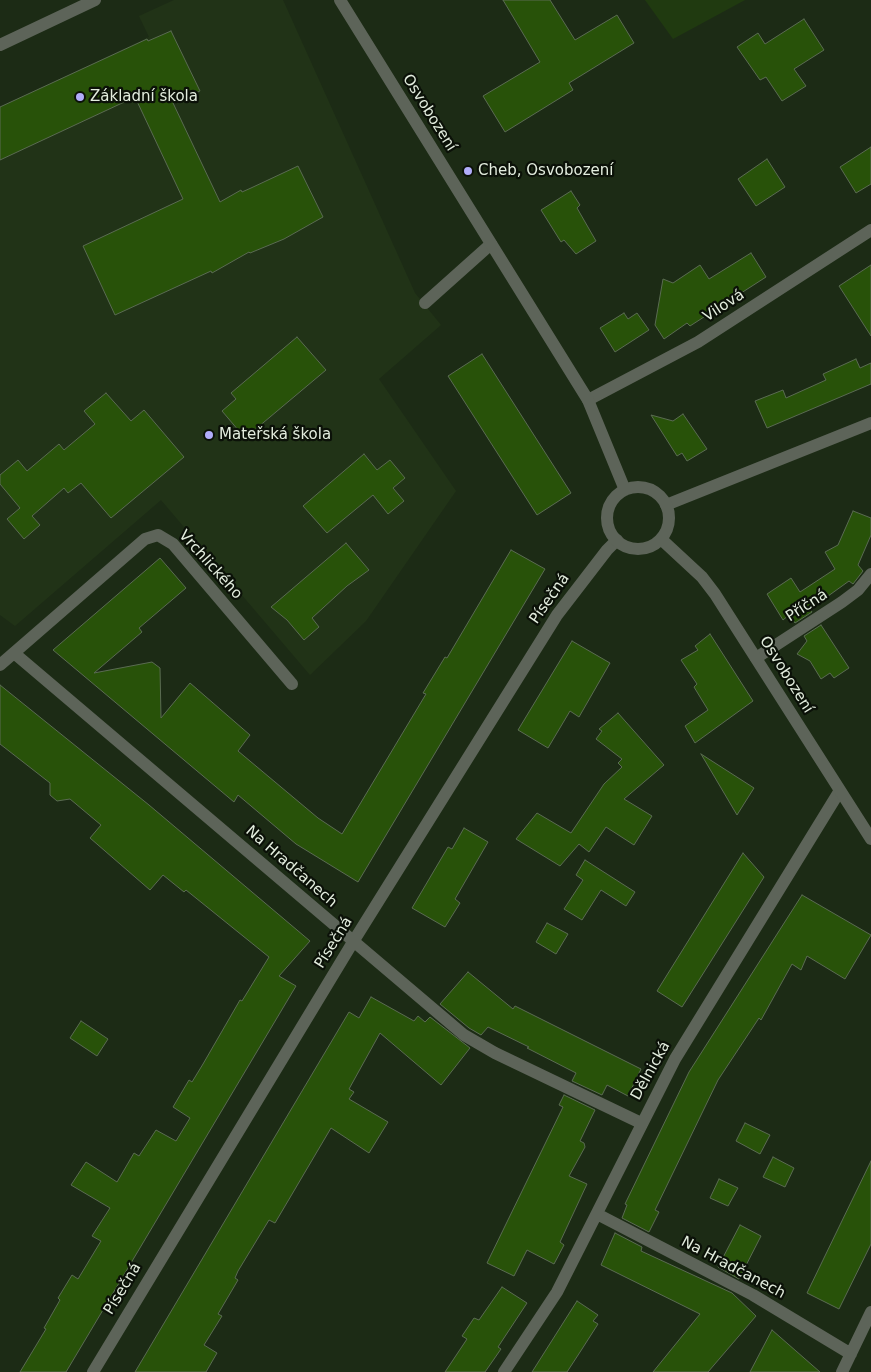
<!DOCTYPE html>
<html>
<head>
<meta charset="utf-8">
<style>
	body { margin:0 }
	canvas { display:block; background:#1c2b15 }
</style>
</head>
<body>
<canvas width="871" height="1372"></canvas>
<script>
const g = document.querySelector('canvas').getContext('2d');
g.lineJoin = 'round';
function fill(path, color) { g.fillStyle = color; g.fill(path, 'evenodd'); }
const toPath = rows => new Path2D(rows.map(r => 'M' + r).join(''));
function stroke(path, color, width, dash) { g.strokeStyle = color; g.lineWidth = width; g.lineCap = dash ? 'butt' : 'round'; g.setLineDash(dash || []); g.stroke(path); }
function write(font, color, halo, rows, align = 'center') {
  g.font = font + ' "DejaVu Sans",sans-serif'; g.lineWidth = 4.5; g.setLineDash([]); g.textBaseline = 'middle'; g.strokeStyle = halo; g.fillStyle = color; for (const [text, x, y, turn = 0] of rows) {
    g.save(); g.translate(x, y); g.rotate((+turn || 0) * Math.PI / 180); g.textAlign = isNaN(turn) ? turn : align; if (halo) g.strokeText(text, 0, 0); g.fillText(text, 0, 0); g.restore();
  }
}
const built = toPath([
	[174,0,283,0,415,293,441,325,379,379,456,491,366,621,310,675,161,500,15,626,0,615,0,107,149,37,139,16]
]);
const green = toPath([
	[645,0,745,0,673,39]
]);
const building = toPath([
	[503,0,550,0,575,40,617,15,634,43,569,83,573,90,505,132,483,96,540,62,503,0],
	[804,19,824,50,794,69,806,86,782,101,766,77,760,80,737,47,758,33,765,44,804,19],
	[171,31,200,91,173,103,220,202,241,190,242,192,251,188,298,166,323,217,284,239,250,253,249,252,212,273,211,271,115,315,83,246,183,199,135,97,0,160,0,107,147,39,148,41,171,31],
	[871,147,871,184,856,193,840,167,871,147],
	[767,159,785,187,756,206,738,179,767,159],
	[571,191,580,205,577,208,596,241,576,254,564,240,561,242,541,210,571,191],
	[751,253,766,277,690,326,687,323,664,339,655,325,663,279,673,283,700,265,709,279,751,253],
	[871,265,871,336,839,286,871,265],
	[624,313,628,319,637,313,649,330,615,352,600,328,624,313],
	[297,337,326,370,245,438,222,411,236,399,231,393,297,337],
	[482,354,571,493,537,515,448,376,482,354],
	[856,359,860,368,871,363,871,384,767,428,755,401,783,390,786,398,826,380,823,374,856,359],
	[106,393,131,421,144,410,184,457,111,518,81,483,68,493,64,488,32,516,40,525,24,539,7,519,20,508,0,484,0,475,18,460,27,471,59,444,64,450,95,424,84,411,106,393],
	[683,414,707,449,687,461,682,453,677,456,651,415,673,421,683,414],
	[364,454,377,470,390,460,405,478,393,488,404,501,388,514,373,495,327,533,303,506,364,454],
	[853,511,871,518,871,535,858,565,863,571,853,584,849,581,810,609,812,612,795,623,789,615,783,620,767,594,791,578,800,592,835,569,825,552,838,545,853,511],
	[346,543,369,570,347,586,312,618,319,627,304,640,287,620,271,607,346,543],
	[511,550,545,569,358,882,296,844,238,795,234,802,53,650,160,558,186,588,139,628,142,632,94,673,152,662,160,668,161,718,190,683,250,735,238,751,318,818,342,834,426,694,423,693,445,657,447,658,511,550],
	[821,625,849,668,834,678,830,673,821,679,810,661,797,654,807,641,804,636,821,625],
	[710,634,753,701,695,743,685,726,708,710,694,687,697,684,681,660,698,650,695,646,710,634],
	[572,641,610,663,579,717,570,711,548,748,518,730,572,641],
	[0,685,149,805,310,941,279,976,296,986,66,1372,20,1372,46,1329,44,1328,60,1300,58,1298,72,1275,78,1279,101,1241,92,1236,110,1208,71,1185,86,1162,117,1182,134,1153,139,1156,156,1130,176,1141,190,1118,173,1107,189,1080,192,1082,203,1064,240,1000,242,1001,269,957,186,890,184,892,163,875,150,890,90,838,101,825,70,799,57,801,50,795,50,783,0,744,0,685],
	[618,713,664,765,624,799,652,816,634,845,606,827,589,852,579,844,560,866,516,839,537,813,571,833,604,784,622,767,618,763,622,759,596,739,602,731,599,729,618,713],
	[701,754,754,788,737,815,701,754],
	[464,828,488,842,455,899,460,903,445,927,412,908,448,847,452,849,464,828],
	[743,853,764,877,682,1007,657,991,743,853],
	[585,860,635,892,626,906,601,890,582,920,564,909,583,880,576,875,585,860],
	[802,895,871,935,845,979,807,956,801,970,792,964,761,1020,759,1018,718,1080,655,1210,659,1212,649,1232,622,1218,627,1205,625,1204,689,1072,802,895],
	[547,923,568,934,556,954,536,942,547,923],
	[468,972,513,1009,515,1006,641,1069,628,1096,607,1085,602,1095,572,1081,576,1073,527,1048,529,1047,488,1027,481,1035,469,1028,440,1004,468,972],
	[371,997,414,1021,418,1016,425,1022,430,1017,470,1048,441,1085,380,1033,349,1089,354,1092,349,1099,388,1122,369,1153,331,1128,275,1223,269,1220,238,1271,235,1278,238,1280,218,1314,222,1316,204,1345,217,1353,206,1372,135,1372,349,1012,359,1018,371,997],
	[81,1021,108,1039,97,1056,70,1038,81,1021],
	[564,1095,595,1110,580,1141,584,1143,585,1147,569,1176,587,1184,560,1242,564,1245,554,1264,527,1250,514,1276,487,1263,563,1107,559,1105,564,1095],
	[745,1123,770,1135,760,1154,736,1141,745,1123],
	[773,1157,794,1168,785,1187,763,1177,773,1157],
	[871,1161,871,1244,839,1309,807,1293,871,1161],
	[719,1179,738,1188,728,1206,710,1198,719,1179],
	[740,1225,761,1236,739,1279,718,1267,740,1225],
	[615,1233,642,1247,641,1251,732,1293,756,1316,708,1372,653,1372,700,1314,601,1265,615,1233],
	[502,1287,527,1303,498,1347,501,1349,485,1372,445,1372,467,1339,462,1336,474,1318,479,1320,502,1287],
	[577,1301,598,1315,593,1321,598,1324,582,1349,567,1372,532,1372,577,1301],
	[772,1330,820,1372,750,1372,772,1330]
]);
const minor = toPath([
	[425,303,491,244],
	[588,400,698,342,871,230],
	[666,505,871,423],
	[14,653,464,1035,495,1053,641,1123],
	[756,658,842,602,858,590,871,574],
	[0,665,145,539,158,535,173,544,292,684],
	[597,1214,753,1295,851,1354],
	[93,1372,353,942,557,615,607,550,617,540],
	[504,1372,557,1292,675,1059,839,792],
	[842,1372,871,1312]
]);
const tertiary = toPath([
	[340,0,588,400,625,490],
	[0,45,95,0],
	'607 518a31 31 0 1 1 62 0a31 31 0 1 1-62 0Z',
	[661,539,702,577,715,594,871,839]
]);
const markers = [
	[80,97,5,"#b1adfa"],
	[468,171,5,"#b1adfa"],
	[209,435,5,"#b1adfa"]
];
const poiNames = [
	["Základní škola",90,97],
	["Cheb, Osvobození",478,171],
	["Mateřská škola",219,435]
];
const streetNames = [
	["Osvobození",429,113,58],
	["Vilová",724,306,-33],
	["Vrchlického",210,565,48],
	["Písečná",550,599,-55],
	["Příčná",807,606,-33],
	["Osvobození",786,675,58],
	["Na Hradčanech",291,867,41],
	["Písečná",334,943,-58],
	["Dělnická",651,1071,-61],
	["Na Hradčanech",733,1268,28],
	["Písečná",123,1289,-59]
];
fill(built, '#213317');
fill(green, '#203a10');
fill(building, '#285209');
stroke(building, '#5a6b52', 1);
stroke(minor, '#5d6459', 12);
stroke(tertiary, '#5d6459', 12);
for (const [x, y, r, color] of markers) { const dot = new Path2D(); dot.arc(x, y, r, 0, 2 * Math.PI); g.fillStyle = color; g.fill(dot); stroke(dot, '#0b1108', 2); }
write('15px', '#e3edde', '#0b1108', poiNames, 'left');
write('15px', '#e3edde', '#0b1108', streetNames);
</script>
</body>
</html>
